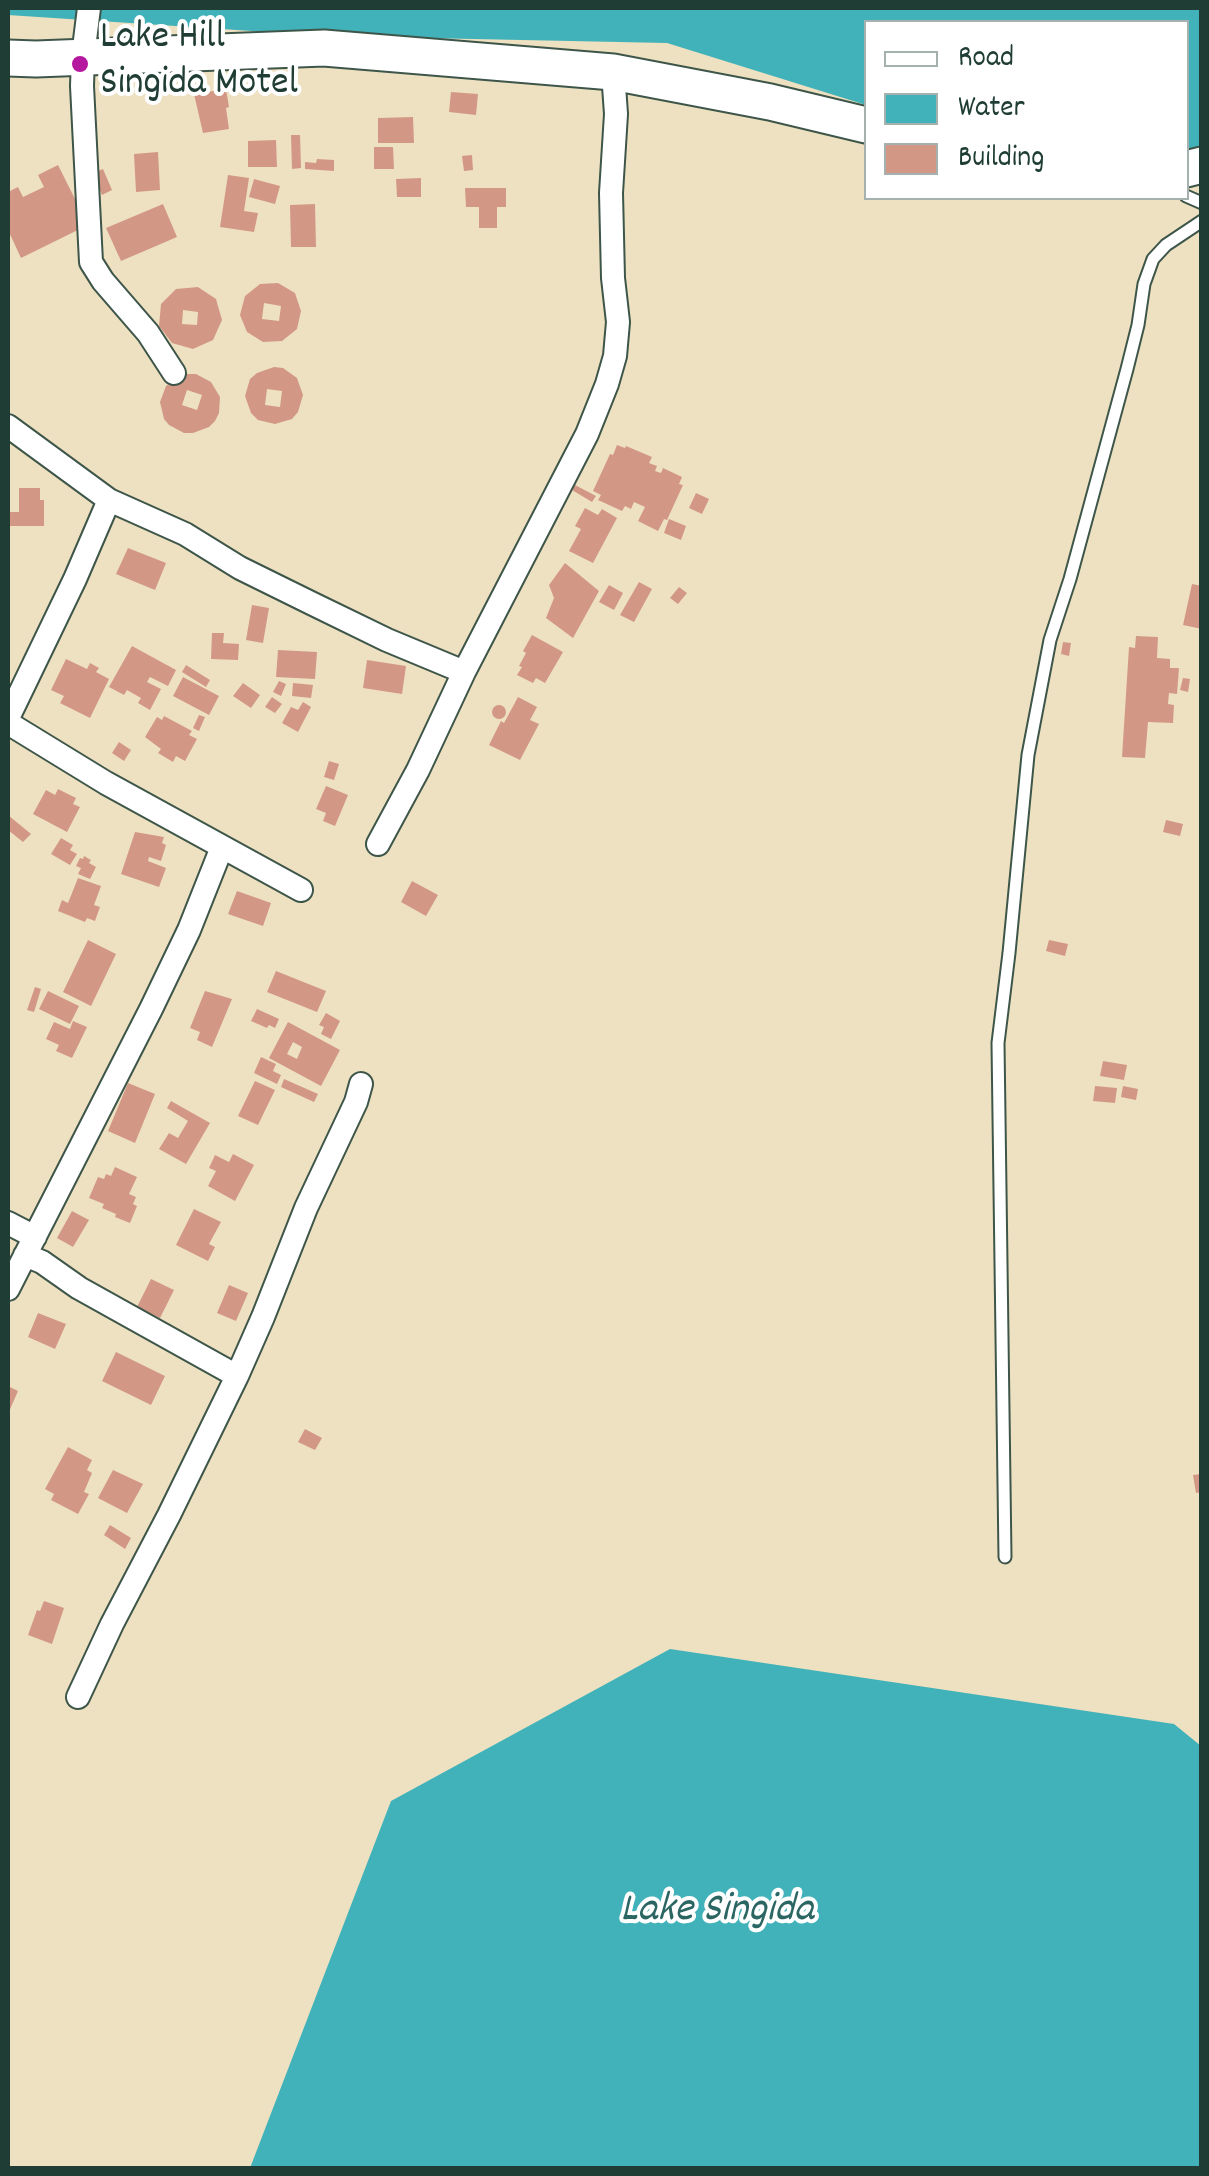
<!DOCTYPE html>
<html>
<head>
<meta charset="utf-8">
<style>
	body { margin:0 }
	#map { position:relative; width:1209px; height:2176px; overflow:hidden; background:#eee1c1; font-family:Dekko,sans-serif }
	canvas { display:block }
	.frame { position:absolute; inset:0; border:10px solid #1f3d34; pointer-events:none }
	.legend { position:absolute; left:864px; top:20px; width:325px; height:180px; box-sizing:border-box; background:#fff; border:2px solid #a5b1ae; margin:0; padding:12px 18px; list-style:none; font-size:30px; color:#1f3d34 }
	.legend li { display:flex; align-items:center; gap:20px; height:50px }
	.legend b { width:50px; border:2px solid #a5b1ae }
</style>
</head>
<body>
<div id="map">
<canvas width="1209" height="2176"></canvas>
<div class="frame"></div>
<ul class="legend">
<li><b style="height:12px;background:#fff"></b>Road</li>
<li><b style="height:28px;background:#41b2ba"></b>Water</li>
<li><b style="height:28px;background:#d29885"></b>Building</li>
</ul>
</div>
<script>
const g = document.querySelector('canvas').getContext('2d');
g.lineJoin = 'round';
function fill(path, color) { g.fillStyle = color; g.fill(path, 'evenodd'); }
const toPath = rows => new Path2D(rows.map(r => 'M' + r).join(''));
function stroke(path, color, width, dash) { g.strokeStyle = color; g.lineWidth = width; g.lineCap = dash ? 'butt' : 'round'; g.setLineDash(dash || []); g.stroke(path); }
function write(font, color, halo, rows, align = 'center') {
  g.font = font + ' Dekko,sans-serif'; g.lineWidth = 8; g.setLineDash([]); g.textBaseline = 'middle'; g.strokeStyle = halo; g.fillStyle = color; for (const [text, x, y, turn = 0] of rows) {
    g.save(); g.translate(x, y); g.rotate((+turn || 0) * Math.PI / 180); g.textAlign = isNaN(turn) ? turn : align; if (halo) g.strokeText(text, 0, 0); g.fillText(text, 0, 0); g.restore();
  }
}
const water = toPath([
	[8,8,1201,8,1201,146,1187,149,1186,22,866,22,866,105,667,43,328,36,8,15],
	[670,1649,1174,1724,1201,1746,1201,2168,250,2168,391,1801]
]);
const building = toPath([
	[226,89,229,107,226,108,229,129,203,133,194,94],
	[451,92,478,94,476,115,449,112],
	[413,117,414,143,378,143,378,118],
	[291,135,300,135,301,168,292,169],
	[276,140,277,167,248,167,248,141],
	[374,147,393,147,394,169,374,169],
	[158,152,160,190,136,192,134,154],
	[472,155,473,170,464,171,462,156],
	[317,159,334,160,334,171,305,169,305,162,316,163],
	[58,165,88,225,21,258,8,230,8,192,18,187,23,197,44,187,38,175],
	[103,169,112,190,102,195,93,173],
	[228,175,249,178,244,211,258,213,254,232,220,227],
	[421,178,421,197,397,197,396,179],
	[254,179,280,186,275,204,249,197],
	[465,188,506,188,506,207,497,207,497,228,479,228,479,207,466,207],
	[163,204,177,237,121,261,106,228],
	[315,204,316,247,291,247,290,205],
	[278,283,295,293,301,311,297,329,282,341,263,342,247,332,240,315,245,296,260,284],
	[264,303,281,306,279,321,262,319],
	[198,287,216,299,222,320,213,340,193,349,172,343,159,326,161,304,176,289],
	[183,310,198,312,197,325,182,324],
	[274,367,283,368,297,378,303,395,298,412,292,419,275,424,258,420,251,413,245,396,250,379,257,373],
	[267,389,282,391,280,407,265,405],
	[187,374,196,374,211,382,220,397,219,413,215,421,209,427,193,433,184,433,169,425,164,419,160,402,166,386,179,376],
	[187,390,202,395,197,410,182,405],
	[617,445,625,448,626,446,652,457,649,463,657,466,655,471,661,473,663,468,682,477,679,484,683,485,667,520,664,519,658,531,638,521,645,507,634,502,631,509,625,506,622,511,598,500,601,495,593,491,610,454,613,455],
	[575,485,596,496,592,502,572,490],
	[19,488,40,488,40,500,44,500,44,526,8,526,10,512,19,512],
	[696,493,709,499,702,514,689,508],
	[585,508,598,515,602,509,617,518,593,563,569,551,581,529,575,526],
	[669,519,686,526,681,540,664,533],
	[128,548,166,563,155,590,116,574],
	[565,563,599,591,573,638,546,618,554,598,549,585],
	[639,582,652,589,634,622,620,615],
	[1192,584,1202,586,1202,629,1183,625],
	[609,585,623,593,614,610,599,602],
	[679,587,687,593,678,604,670,598],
	[252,605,269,608,263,643,246,640],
	[212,633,224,633,223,643,239,644,238,660,211,659],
	[532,635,563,652,545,683,536,678,533,683,517,675,522,667,519,666,526,653,523,651],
	[1136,636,1158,637,1157,658,1170,659,1170,668,1179,668,1177,694,1169,693,1168,704,1174,705,1173,723,1148,722,1145,758,1122,757,1129,647,1135,648],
	[1063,642,1071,643,1069,656,1061,654],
	[132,646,176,670,168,686,150,677,147,682,161,689,150,710,138,703,141,698,127,690,124,695,109,687],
	[278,650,317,652,315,679,276,677],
	[66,659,87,669,90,663,99,668,96,672,109,679,90,718,60,703,64,696,51,690],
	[367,660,406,666,402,694,363,688],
	[186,665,210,680,206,687,182,672],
	[183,677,219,696,209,715,173,696],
	[1183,678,1190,679,1188,692,1180,690],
	[279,681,286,684,281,696,273,692],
	[243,683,260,695,251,708,233,696],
	[293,683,313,685,311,698,292,696],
	[272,697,282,704,275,713,265,707],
	[518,697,537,707,530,720,539,724,520,760,489,745,501,721,504,723],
	[303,702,311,707,298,732,282,723,291,707,298,710],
	'492 712a7 7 0 1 1 14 0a7 7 0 1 1-14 0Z',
	[199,715,205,717,199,731,193,728],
	[164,716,192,731,189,735,197,739,185,761,176,756,173,762,158,753,161,749,145,737,157,717,162,720],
	[119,742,131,750,124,761,112,753],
	[329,761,339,764,334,780,324,777],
	[326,786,348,795,335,826,323,821,326,813,316,809],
	[58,789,76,798,73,804,80,807,67,832,33,814,46,790,55,795],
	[8,815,31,834,23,842,8,830],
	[1166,820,1183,824,1180,836,1163,832],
	[135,832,164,837,162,843,166,845,161,861,149,857,148,861,166,868,159,887,121,874],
	[61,838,73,845,70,850,77,854,70,865,51,854],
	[84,856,91,860,89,863,96,867,90,879,78,874,81,868,76,866,80,858,83,859],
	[78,878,101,886,94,905,100,907,95,921,87,918,85,922,58,911,62,900,68,903],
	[412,881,438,895,426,916,401,902],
	[237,891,271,903,263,926,228,914],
	[88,940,116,954,91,1006,63,992],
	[1049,940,1068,944,1065,956,1046,951],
	[276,971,326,991,317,1012,267,992],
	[35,987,41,989,34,1012,27,1010],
	[48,991,79,1006,70,1024,39,1009],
	[205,991,232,999,212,1047,197,1040,200,1032,190,1028],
	[257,1009,279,1019,275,1028,269,1025,267,1028,251,1021],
	[326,1013,340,1021,331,1039,321,1034,324,1027,319,1025],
	[73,1021,87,1027,72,1058,56,1051,59,1045,46,1039,54,1022,70,1029],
	[288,1022,340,1050,321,1086,269,1058],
	[293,1042,302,1047,297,1059,287,1054],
	[261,1057,276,1064,273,1071,281,1075,277,1084,254,1073],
	[1103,1061,1127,1065,1124,1080,1100,1076],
	[284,1079,318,1094,314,1102,281,1087],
	[255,1081,275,1090,258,1125,238,1116],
	[128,1083,155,1094,135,1143,108,1131],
	[1095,1086,1117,1088,1115,1103,1093,1101],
	[1123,1086,1138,1089,1136,1100,1121,1097],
	[171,1101,210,1123,186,1164,159,1149,169,1133,178,1138,188,1121,167,1108],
	[233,1154,254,1165,235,1201,208,1186,216,1171,209,1168,215,1155,229,1162],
	[115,1167,137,1177,129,1194,136,1197,133,1204,137,1206,130,1223,115,1217,116,1214,102,1208,104,1204,89,1198,98,1177,104,1179,106,1174,111,1176],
	[194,1209,221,1222,209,1244,215,1247,208,1261,176,1245],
	[72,1211,89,1220,73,1247,57,1238],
	[151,1279,174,1290,160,1318,137,1307],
	[229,1285,248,1293,236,1321,217,1313],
	[38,1313,66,1324,55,1349,28,1337],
	[116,1352,165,1376,151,1405,102,1381],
	[8,1386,18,1391,8,1414],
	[305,1429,322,1438,315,1450,298,1442],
	[68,1447,92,1460,87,1470,92,1473,84,1492,89,1494,78,1514,51,1500,54,1494,45,1489],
	[113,1470,143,1484,127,1513,98,1498],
	[1202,1474,1202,1492,1196,1493,1193,1475],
	[110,1525,131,1538,125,1549,104,1535],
	[44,1601,64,1608,52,1644,28,1635,37,1610,40,1611]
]);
const service = toPath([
	[1186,196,1202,203],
	[1005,1557,998,1043,1009,953,1028,755,1050,640,1070,579,1127,369,1138,325,1144,284,1153,259,1166,245,1202,221]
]);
const minor = toPath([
	[89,8,83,56,82,86,91,262,103,281,148,333,174,373],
	[8,426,109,500,185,534,240,568,313,604,387,640,464,672],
	[8,718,75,579,109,500],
	[8,723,106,783,301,890],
	[378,844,418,770,464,672,587,434,607,384,615,356,618,322,613,278,611,193,616,114,613,72],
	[8,1223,35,1237],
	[25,1255,42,1262,79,1288,237,1376],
	[8,1289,151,1009,189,930,222,847],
	[78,1697,112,1624,169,1515,237,1376,263,1317,306,1208,356,1102,361,1084]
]);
const trunk = toPath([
	[8,58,36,59,324,48,613,72,770,102,866,125],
	[1186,169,1202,165]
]);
const markers = [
	[80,64,10,"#b5179e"]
];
const poiNames = [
	["Lake Hill",100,41],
	["Singida Motel",100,87]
];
const waterNames = [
	["Lake Singida",717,1913]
];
fill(water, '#41b2ba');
fill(building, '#d29885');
stroke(service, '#3e5649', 15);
stroke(minor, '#3e5649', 26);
stroke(trunk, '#3e5649', 39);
stroke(service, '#fff', 11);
stroke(minor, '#fff', 22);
stroke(trunk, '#fff', 35);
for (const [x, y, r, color] of markers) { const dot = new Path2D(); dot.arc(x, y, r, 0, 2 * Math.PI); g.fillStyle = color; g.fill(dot); stroke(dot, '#fff', 4); }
write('40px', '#1f3d34', '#fff', poiNames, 'left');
write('italic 42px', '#2b6663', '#fff', waterNames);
</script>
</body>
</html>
